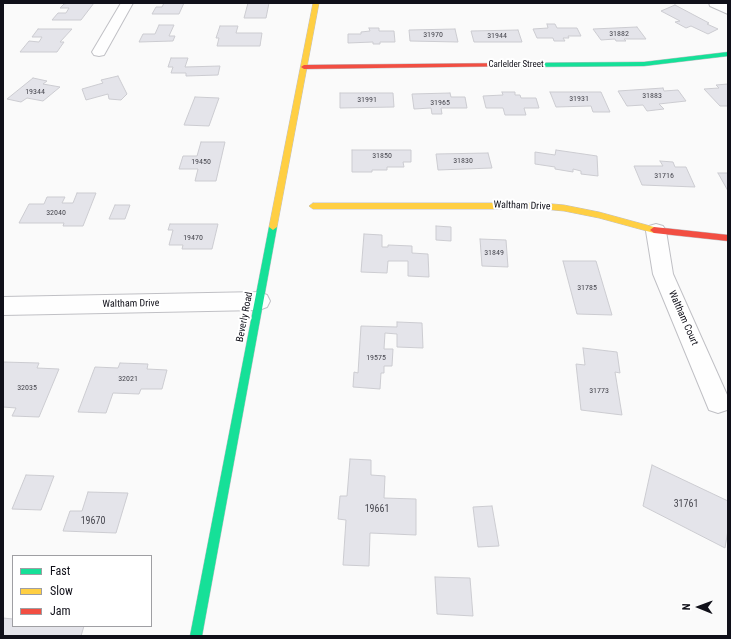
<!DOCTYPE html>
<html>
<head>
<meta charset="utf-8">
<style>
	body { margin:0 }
	#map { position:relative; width:731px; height:639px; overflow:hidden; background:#fafafa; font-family:"Roboto Condensed",sans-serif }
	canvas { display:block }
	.frame { position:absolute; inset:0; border:4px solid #101019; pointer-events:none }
	.legend { position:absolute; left:12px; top:555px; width:140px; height:72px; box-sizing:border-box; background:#fff; border:1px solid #9f9fa3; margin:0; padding:5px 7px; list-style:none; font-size:12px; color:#101019 }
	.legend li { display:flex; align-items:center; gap:8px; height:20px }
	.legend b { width:20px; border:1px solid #9f9fa3 }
	.north { position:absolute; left:679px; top:587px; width:40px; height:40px; -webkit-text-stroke:3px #fff; paint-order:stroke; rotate:271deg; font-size:11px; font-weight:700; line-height:16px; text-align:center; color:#101019 }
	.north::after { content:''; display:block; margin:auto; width:14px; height:18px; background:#101019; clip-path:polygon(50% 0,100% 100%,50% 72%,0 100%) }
</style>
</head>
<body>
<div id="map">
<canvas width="731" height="639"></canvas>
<div class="frame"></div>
<ul class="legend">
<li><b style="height:5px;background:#16e098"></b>Fast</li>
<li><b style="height:5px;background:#ffcf43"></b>Slow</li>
<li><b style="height:5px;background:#f24e42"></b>Jam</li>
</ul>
<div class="north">N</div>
</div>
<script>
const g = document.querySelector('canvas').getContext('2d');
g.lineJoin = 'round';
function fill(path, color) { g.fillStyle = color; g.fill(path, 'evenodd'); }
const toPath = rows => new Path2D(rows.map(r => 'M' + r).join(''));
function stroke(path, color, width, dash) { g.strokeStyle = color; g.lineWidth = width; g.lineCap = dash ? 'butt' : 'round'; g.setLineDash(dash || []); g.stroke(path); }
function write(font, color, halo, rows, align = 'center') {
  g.font = font + ' "Roboto Condensed",sans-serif'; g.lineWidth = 4; g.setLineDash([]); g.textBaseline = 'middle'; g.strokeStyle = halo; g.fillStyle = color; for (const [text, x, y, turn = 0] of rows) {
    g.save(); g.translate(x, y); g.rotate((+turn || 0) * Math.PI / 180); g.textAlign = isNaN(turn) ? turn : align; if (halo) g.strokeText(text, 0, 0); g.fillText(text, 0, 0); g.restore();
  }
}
const building = toPath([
	[70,3,94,3,81,20,52,20,58,13,66,13,69,8,60,8,64,4,70,3],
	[164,3,184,3,179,14,152,14,156,7,162,7,164,3],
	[248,3,269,3,266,18,244,18,248,3],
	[675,5,709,23,707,24,718,29,708,34,691,26,686,28,675,22,680,21,661,11,675,5],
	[547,24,555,24,557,28,577,28,581,36,568,36,569,38,563,38,565,41,554,41,553,38,537,38,533,29,548,28,547,24],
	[159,25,174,25,169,36,175,36,173,41,139,42,143,34,155,34,159,25],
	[220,26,238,26,236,33,262,33,260,46,217,46,219,38,216,38,220,26],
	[637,27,646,39,624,39,626,41,616,41,615,39,601,40,593,29,637,27],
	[369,28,379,28,379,31,394,31,395,42,380,42,380,44,373,44,373,42,348,43,348,34,361,34,361,32,370,31,369,28],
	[38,29,72,29,60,42,64,42,57,52,20,52,29,41,39,42,42,37,32,37,38,29],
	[455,29,458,42,410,41,409,30,455,29],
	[518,30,522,42,474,42,471,31,518,30],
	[171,58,188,58,185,67,220,66,218,75,186,76,186,73,171,73,173,67,168,67,171,58],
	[118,76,127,94,121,100,109,99,108,94,86,100,82,89,103,83,101,80,118,76],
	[33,78,47,81,43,84,60,87,43,101,27,98,21,102,7,99,33,78],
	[728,84,728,106,720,106,704,89,719,88,716,85,728,84],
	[663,88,664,91,678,90,686,101,659,104,664,109,647,111,643,105,627,106,618,91,663,88],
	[502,92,515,92,515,95,520,95,521,98,536,98,539,108,524,108,526,115,505,115,503,108,486,108,483,96,503,95,502,92],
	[550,92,601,92,610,112,593,112,591,106,556,107,550,92],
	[340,93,393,93,394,107,340,108,340,93],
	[450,93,451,97,465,97,467,108,441,108,442,114,432,114,431,108,414,109,412,94,450,93],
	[195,97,219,98,209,126,184,125,195,97],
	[201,142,225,142,216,181,195,181,198,169,179,169,183,156,197,156,201,142],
	[352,150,411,150,411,162,403,162,404,167,387,167,387,170,372,170,372,172,352,172,352,150],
	[556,150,597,156,598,176,581,174,581,171,573,169,573,172,555,169,555,167,535,164,535,152,555,155,556,150],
	[488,153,492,168,438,170,436,154,488,153],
	[660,161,673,162,675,167,686,167,695,187,642,185,634,166,663,166,660,161],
	[718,173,728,173,728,191,718,173],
	[77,193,96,193,83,226,63,226,64,223,19,223,29,204,44,204,47,197,65,197,62,203,73,203,77,193],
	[115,205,130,205,125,219,109,219,115,205],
	[170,224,218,224,212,249,182,249,183,245,169,245,173,230,168,230,170,224],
	[436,226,451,227,451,241,436,240,436,226],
	[364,234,382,235,382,247,388,247,388,245,412,246,412,253,428,254,429,277,408,276,408,261,388,261,387,273,361,272,364,234],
	[480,239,506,240,508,267,482,266,480,239],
	[563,261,596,261,612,315,577,314,563,261],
	[397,322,422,323,423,348,397,347,397,334,385,333,384,349,393,349,392,366,384,366,384,373,381,373,380,389,353,387,354,372,358,373,361,326,397,327,397,322],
	[583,348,617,352,620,373,615,372,622,415,581,410,576,364,585,365,583,348],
	[3,362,39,363,37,368,59,369,39,417,12,416,16,408,3,407,3,362],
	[120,363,148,364,147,369,167,370,162,389,141,389,139,394,113,393,106,413,78,412,95,367,118,368,120,363],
	[350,459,371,460,371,475,385,476,384,498,416,499,416,535,370,533,369,566,343,565,346,520,338,519,340,496,347,496,350,459],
	[652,465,728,501,728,530,725,548,643,506,652,465],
	[26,475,54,476,41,510,12,509,26,475],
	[88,492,128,493,116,533,63,531,70,511,82,511,88,492],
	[492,506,499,546,478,547,473,507,492,506],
	[435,577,470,578,473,616,437,614,435,577],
	[3,618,13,619,13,626,84,626,81,636,3,636,3,618]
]);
const street = toPath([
	[121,3,133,3,104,55,99,56,94,55,92,52,121,3],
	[709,3,725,3,728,5,728,14,710,6,709,3],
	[656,224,663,226,666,231,673,274,728,397,727,410,718,413,709,410,653,274,646,231,649,226,656,224],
	[259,292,267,295,270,301,267,307,259,310,3,315,3,297,259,292]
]);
const fast = toPath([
	[728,52,728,56,644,66,518,67,515,65,518,63,644,62,728,52],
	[273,224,277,227,202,636,190,636,269,227,273,224]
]);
const slow = toPath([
	[313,3,319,3,277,227,273,230,269,227,313,3],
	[313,203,542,203,564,205,599,212,654,227,658,230,654,233,599,218,564,211,542,209,313,209,309,206,313,203]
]);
const jam = toPath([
	[518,63,520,64,520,66,304,69,301,67,304,65,518,63],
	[654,227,728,235,728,241,654,233,650,230,654,227]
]);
const numberNames = [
	["31882",619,34],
	["31970",433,35],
	["31944",497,36],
	["19344",35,92],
	["31883",652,96],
	["31931",579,99],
	["31991",367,100],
	["31965",440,103],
	["31850",382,156],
	["31830",463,161],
	["19450",201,162],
	["31716",664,176],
	["32040",56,213],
	["19470",193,238],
	["31849",494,253],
	["31785",587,288],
	["19575",376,358],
	["32021",128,379],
	["32035",27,388],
	["31773",599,391]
];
const farStreetnames = [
	["Carlelder Street",516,65]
];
const streetNames = [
	["Waltham Drive",522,206,2],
	["Waltham Drive",131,304,-1],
	["Beverly Road",245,317,-79],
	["Waltham Court",683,318,66]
];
const nearNumbernames = [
	["31761",686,504],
	["19661",377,509],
	["19670",93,521]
];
fill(building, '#e4e4ea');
stroke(building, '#ccccd1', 1);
stroke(street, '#c0c0c5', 2);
stroke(fast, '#c0c0c5', 1);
stroke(slow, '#c0c0c5', 1);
stroke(jam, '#c0c0c5', 1);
fill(street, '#fefefe');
fill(fast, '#16e098');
fill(slow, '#ffcf43');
fill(jam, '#f24e42');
write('8px', '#484850', null, numberNames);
write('9px', '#101019', '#fff', farStreetnames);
write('10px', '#101019', '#fff', streetNames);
write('10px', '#484850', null, nearNumbernames);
</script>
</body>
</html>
